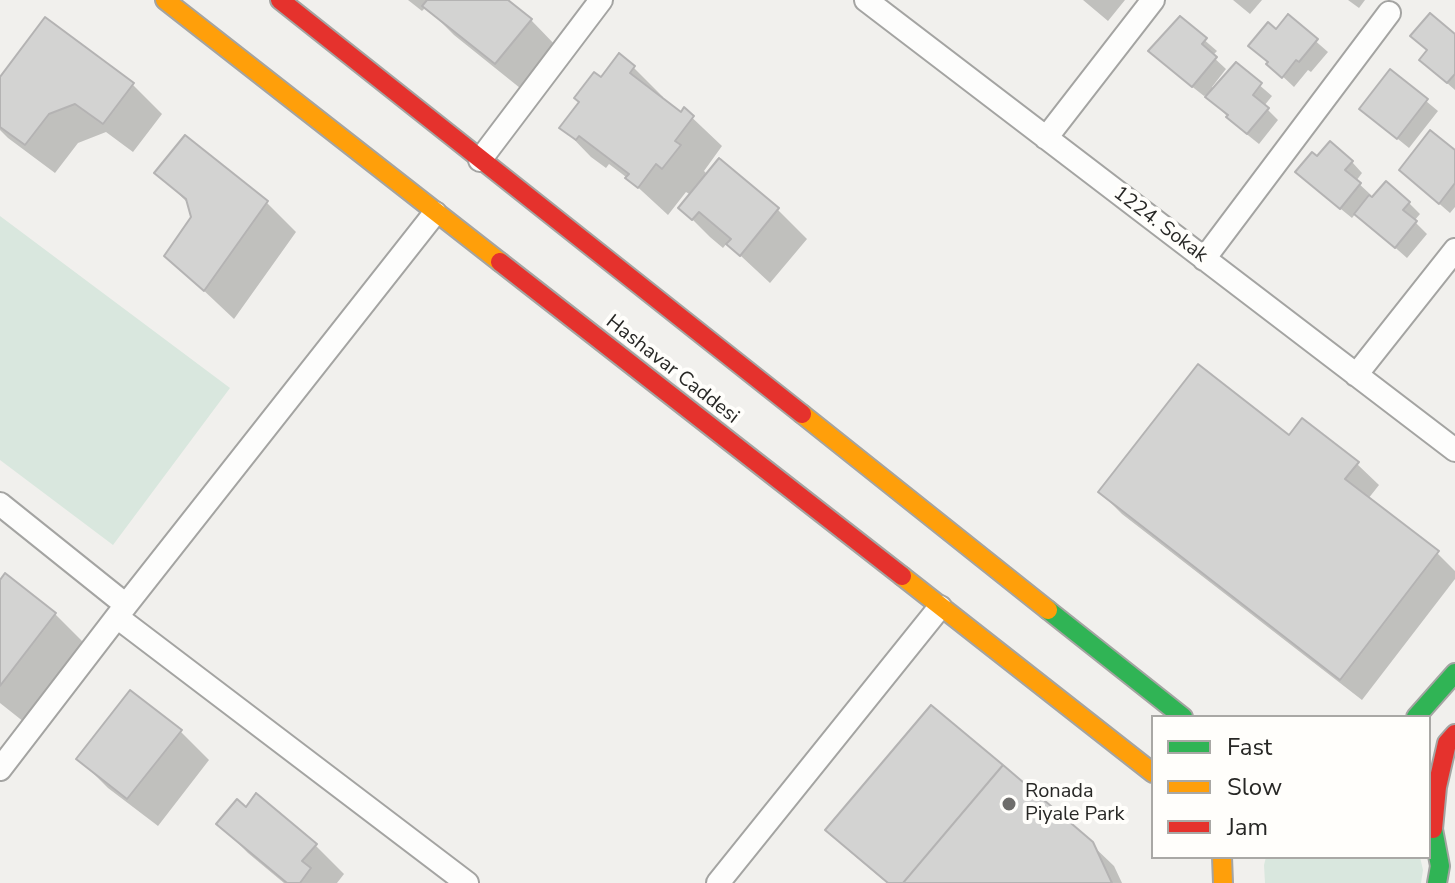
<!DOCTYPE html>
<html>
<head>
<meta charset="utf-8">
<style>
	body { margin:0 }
	#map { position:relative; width:1455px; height:883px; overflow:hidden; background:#f1f0ed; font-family:"Nunito Sans",sans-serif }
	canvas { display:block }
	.legend { position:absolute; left:1151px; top:715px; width:280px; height:144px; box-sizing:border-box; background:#fffefb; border:2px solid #a9a8a5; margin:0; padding:10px 14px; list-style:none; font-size:24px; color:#272725 }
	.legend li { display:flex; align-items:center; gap:16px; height:40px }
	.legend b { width:40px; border:2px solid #a9a8a5 }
</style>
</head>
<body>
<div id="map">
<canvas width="1455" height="883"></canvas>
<ul class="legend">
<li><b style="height:10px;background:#30b455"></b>Fast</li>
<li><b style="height:10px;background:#ff9f0a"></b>Slow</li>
<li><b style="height:10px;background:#e5322d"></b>Jam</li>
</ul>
</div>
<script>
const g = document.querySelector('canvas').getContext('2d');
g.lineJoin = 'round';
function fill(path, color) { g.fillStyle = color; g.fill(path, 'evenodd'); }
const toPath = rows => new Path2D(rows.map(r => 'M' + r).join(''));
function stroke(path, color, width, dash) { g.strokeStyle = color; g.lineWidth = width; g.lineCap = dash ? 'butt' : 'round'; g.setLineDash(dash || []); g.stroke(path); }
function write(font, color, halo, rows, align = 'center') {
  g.font = font + ' "Nunito Sans",sans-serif'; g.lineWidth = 8; g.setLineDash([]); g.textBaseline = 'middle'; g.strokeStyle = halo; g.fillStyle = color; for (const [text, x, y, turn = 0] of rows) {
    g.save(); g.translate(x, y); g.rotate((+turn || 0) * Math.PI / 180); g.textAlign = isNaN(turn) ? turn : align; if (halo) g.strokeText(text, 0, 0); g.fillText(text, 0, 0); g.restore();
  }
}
const green = toPath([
	[0,216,230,388,113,545,0,460],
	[1266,857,1420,857,1423,870,1421,883,1265,883,1264,865]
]);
const shadow = toPath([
	[408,0,505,0,531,20,560,50,525,92,454,35,426,7,422,11],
	[1083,0,1125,0,1108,21],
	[1233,0,1262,0,1250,14],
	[1348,0,1365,0,1359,8],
	[1288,17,1328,52,1311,72,1308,70,1294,87,1262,57,1276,32],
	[1180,19,1217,51,1212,56,1226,69,1212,87,1215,90,1236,65,1272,96,1264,106,1278,120,1259,144,1239,128,1206,95,1204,96,1161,62],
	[1455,37,1455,90,1432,70],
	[619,56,634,68,663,97,661,100,681,115,684,110,722,146,704,171,708,175,719,161,778,210,807,239,770,283,727,243,723,248,710,237,681,208,691,195,686,192,668,215,630,180,609,164,606,168,591,157,562,127],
	[1391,72,1438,111,1409,148,1361,109],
	[0,80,132,84,162,114,133,152,106,132,78,143,55,173,8,138,0,130],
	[1455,152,1455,207,1450,213,1412,180],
	[1317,159,1352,162,1362,173,1356,181,1371,195,1369,197,1409,203,1420,214,1414,221,1427,234,1407,258,1356,213,1352,218,1309,183],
	[157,173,267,203,296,232,234,319,166,255,194,217,190,205],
	[1290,437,1357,464,1379,485,1368,499,1437,553,1455,571,1455,579,1362,700,1122,514,1100,492],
	[0,583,55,614,84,643,24,722,0,703],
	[180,731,209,760,158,826,108,788,79,759],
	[219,824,315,845,344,874,337,883,284,883,248,853],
	[828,830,1091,844,1114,866,1122,883,887,883,849,851]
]);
const building = toPath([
	[427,0,508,0,532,19,495,64,422,6,427,0],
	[1430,13,1455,34,1455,74,1447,83,1419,60,1427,50,1410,36,1430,13],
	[1288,14,1318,39,1299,62,1296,60,1282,78,1266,64,1268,62,1248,46,1268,22,1276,29,1288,14],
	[1180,16,1207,38,1202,44,1217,57,1192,87,1148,51,1180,16],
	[45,17,134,83,103,124,75,104,49,114,25,145,0,127,0,77,45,17],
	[619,53,635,66,630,73,681,112,684,107,694,116,675,141,681,145,662,169,656,164,638,188,625,178,629,174,579,136,576,140,559,128,579,102,574,98,594,72,601,77,619,53],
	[1236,62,1262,83,1253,95,1269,108,1247,134,1226,117,1228,115,1205,97,1236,62],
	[1390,69,1428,99,1397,139,1359,109,1390,69],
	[1430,130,1455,150,1455,183,1439,204,1399,170,1430,130],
	[185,135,268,201,204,291,164,256,191,217,186,199,154,173,185,135],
	[1330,141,1353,161,1345,170,1361,183,1340,209,1295,172,1312,152,1317,156,1330,141],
	[719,158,779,208,740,256,726,244,731,239,699,212,692,220,678,208,719,158],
	[1386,181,1410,202,1403,210,1417,221,1395,248,1354,214,1369,195,1372,197,1386,181],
	[1198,364,1289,435,1302,418,1359,462,1345,479,1439,551,1340,680,1098,492,1198,364],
	[5,573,56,613,0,686,0,580,5,573],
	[130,690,182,730,127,799,76,759,130,690],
	[931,705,1003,765,903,883,888,883,825,830,931,705],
	[1003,765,1093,842,1112,883,903,883,1003,765],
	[256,793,317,844,302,861,311,868,300,883,287,883,216,824,237,799,246,807,256,793]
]);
const street = toPath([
	[866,0,1455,450],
	[1046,138,1153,0],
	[480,160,601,0],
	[1204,259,1389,13],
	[1356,375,1455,250],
	[0,504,126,605],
	[117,617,467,883],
	[0,769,126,605,435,213],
	[718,883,940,607]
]);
const fast = toPath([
	[1048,610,1183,717],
	[1416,717,1455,673],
	[1429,822,1433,829,1440,866,1437,883]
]);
const slow = toPath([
	[165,0,500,262],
	[802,414,1048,610],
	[902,576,1153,773],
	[1222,857,1223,883]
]);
const jam = toPath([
	[280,0,802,414],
	[500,262,902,576],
	[1433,829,1437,787,1447,743,1455,734]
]);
const markers = [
	[1009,804,8,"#6e6d6b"]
];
const streetNames = [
	["1224. Sokak",1160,225,37],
	["Hashavar Caddesi",672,370,38]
];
const poiNames = [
	["Ronada",1025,792],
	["Piyale Park",1025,815]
];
fill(green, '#d9e7de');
fill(shadow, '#0003');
fill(building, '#d3d3d2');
stroke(building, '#b4b3b3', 2);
stroke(street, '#a4a4a2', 26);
stroke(fast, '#a4a4a2', 22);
stroke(slow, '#a4a4a2', 22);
stroke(jam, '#a4a4a2', 22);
stroke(street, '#fdfdfc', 22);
stroke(fast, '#30b455', 18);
stroke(slow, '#ff9f0a', 18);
stroke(jam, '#e5322d', 18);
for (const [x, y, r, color] of markers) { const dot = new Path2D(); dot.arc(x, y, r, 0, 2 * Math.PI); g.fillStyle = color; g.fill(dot); stroke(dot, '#fffefb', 3); }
write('20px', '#272725', '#fffefb', streetNames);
write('20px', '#272725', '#fffefb', poiNames, 'left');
</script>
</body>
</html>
